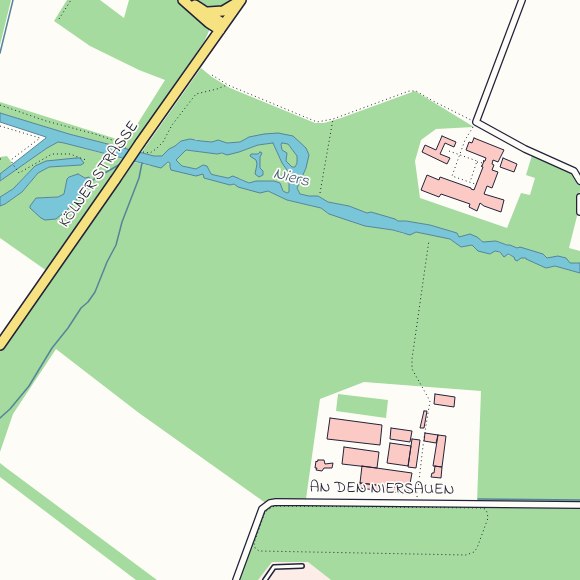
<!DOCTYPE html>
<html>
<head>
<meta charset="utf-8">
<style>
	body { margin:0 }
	canvas { display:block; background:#fdfcf7 }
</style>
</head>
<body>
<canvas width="580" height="580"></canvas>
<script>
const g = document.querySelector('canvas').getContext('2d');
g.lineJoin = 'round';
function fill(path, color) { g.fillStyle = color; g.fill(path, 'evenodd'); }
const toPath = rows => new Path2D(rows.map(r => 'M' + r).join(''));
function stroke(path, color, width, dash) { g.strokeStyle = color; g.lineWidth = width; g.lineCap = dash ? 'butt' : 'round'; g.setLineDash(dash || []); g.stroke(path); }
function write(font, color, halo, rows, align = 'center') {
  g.font = font + ' "Indie Flower",sans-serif'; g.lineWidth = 3.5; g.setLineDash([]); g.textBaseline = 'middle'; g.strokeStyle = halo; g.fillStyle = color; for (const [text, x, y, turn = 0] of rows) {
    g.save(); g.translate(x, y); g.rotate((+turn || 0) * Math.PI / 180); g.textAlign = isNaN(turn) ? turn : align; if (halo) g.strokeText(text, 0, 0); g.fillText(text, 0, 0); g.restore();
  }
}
const built = toPath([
	[272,562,308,562,331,580,258,580]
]);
const green = toPath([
	[0,0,11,0,0,45],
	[67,0,100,0,124,18,129,0,178,0,202,19,209,28,209,31,204,42,129,150,69,134,0,113,0,102,126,142,165,80,139,70,90,46,54,21],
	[193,0,231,0,223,7,208,8],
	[201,68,212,77,230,88,315,123,324,123,341,118,415,91,474,127,436,129,421,140,415,161,420,198,507,228,521,193,530,195,535,178,526,175,533,152,574,171,580,181,580,190,577,216,569,248,580,251,580,263,570,263,547,258,496,241,486,243,482,242,482,240,459,237,457,233,430,225,406,221,398,221,371,212,367,213,349,206,328,202,318,196,309,196,300,194,297,188,306,168,293,136,249,137,240,142,227,143,218,140,212,142,201,141,196,139,181,141,175,146,169,150,162,157,154,156,141,153],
	[58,142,64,143,123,159,109,179,107,184,47,271,0,238,0,206,5,204,22,192,38,173,49,167,81,165,35,166,13,189,0,197,0,181,47,148],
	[78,174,91,181,92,183,30,208,42,197,58,197,64,194,67,179,69,177],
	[273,143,282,163,289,173,289,192,287,193,283,191,280,183,274,181,256,181,249,183,239,178,228,178,214,175,211,174,207,166,196,169,182,166,176,160,186,150,217,154,239,152,258,145],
	[282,143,288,144,297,156,297,163,295,167,292,168,286,161,287,153,282,150,281,144],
	[7,156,12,163,11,164,12,166,0,174,0,157],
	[134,162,151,166,170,163,170,167,203,174,205,178,230,185,233,184,268,191,287,200,321,208,329,214,365,226,393,230,404,234,416,232,450,239,461,247,472,245,490,254,495,251,514,257,526,258,527,259,546,268,555,266,580,273,580,580,331,580,308,562,272,562,258,580,239,580,267,504,139,413,56,349,13,414,0,452,0,350,58,266],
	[364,382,481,391,477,503,305,506,320,399],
	[338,394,388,400,386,418,336,411],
	[0,463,5,467,157,580,136,580,0,477]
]);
const water = toPath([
	[0,113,69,134,154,156,162,156,169,149,175,146,181,141,190,139,201,141,212,142,218,140,227,143,240,142,249,137,264,134,278,133,293,136,306,148,309,155,306,168,297,188,300,194,309,196,318,196,328,202,349,206,367,213,371,212,395,219,398,221,406,221,430,225,457,233,459,237,470,234,477,237,483,242,496,241,507,245,510,245,517,248,520,247,543,254,547,258,558,256,566,258,570,263,580,263,580,273,555,266,546,268,526,259,526,258,521,258,517,261,515,260,514,257,508,254,504,257,500,252,495,251,490,254,478,251,472,245,461,247,450,239,416,232,410,235,393,230,365,226,329,214,321,208,287,200,268,191,260,193,238,187,234,184,230,185,204,178,203,174,196,176,171,170,170,167,170,163,168,162,161,168,64,143,58,142,47,148,0,181,0,174,46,138,46,137,0,122,0,113],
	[273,143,282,163,289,173,289,192,287,193,283,191,280,183,274,181,256,181,249,183,233,176,228,178,214,175,211,174,207,166,203,165,196,169,182,166,176,160,186,150,217,154,222,153,227,155,239,152,258,145,273,143],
	[282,143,288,144,297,156,297,163,295,167,292,167,286,161,287,153,282,150,281,144,282,143],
	[260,152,262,153,260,157,260,168,263,171,263,175,259,177,255,174,257,164,256,160,250,156,251,154,258,154,260,152],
	[76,158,80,158,84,163,81,165,49,167,38,173,22,192,5,204,0,206,0,197,13,189,35,166,46,161,76,158],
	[78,174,85,178,89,177,92,183,67,210,56,219,45,220,41,218,30,208,30,206,36,198,58,197,64,194,67,179,69,177,78,174]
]);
const stream = toPath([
	[0,53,13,0],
	[91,181,122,163],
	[0,418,10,409,29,386,52,348,68,328,81,308,88,302,95,292,107,262,116,245,122,222,139,178,142,163],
	[478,499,580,500]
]);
const building = toPath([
	[442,136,456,142,454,147,445,143,440,154,450,158,447,164,422,152,425,145,436,150,442,136],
	[474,138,504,150,498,162,493,160,492,164,494,165,492,170,498,172,492,188,487,186,484,194,504,200,501,212,484,206,480,203,477,211,469,207,470,204,441,194,439,197,421,190,427,175,439,180,440,177,471,188,471,189,474,190,483,167,481,166,482,166,484,161,483,161,485,161,486,158,466,150,469,142,472,143,474,138],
	[503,158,517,164,514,172,500,167,503,158],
	[435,394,455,397,454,407,434,404,435,394],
	[424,411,427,411,424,428,420,428,424,411],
	[330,418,382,425,380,445,327,439,330,418],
	[391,428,412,431,410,442,390,439,391,428],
	[425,433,438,435,436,443,424,441,425,433],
	[438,435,446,436,442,467,433,466,438,435],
	[412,439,420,440,416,468,408,467,412,439],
	[390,443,411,446,408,466,387,463,390,443],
	[344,447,379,452,377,468,342,464,344,447],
	[318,460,324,460,325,464,333,463,332,468,324,468,322,471,316,470,317,468,315,468,316,461,317,462,318,460],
	[362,466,412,473,409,489,360,483,362,466],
	[435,466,442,467,441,478,431,477,432,473,434,473,435,466],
	[360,483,409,489,409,494,359,488,360,483]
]);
const path = toPath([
	[59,19,71,0],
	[212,75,228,85,317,122,333,119,409,91,416,91,433,101,471,120],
	[0,105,46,121,95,134,118,142,127,148],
	[0,126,40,138,12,159,12,163,19,173,52,154,70,154,86,160],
	[473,127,465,140,452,176,475,184],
	[449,151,477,161,470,182],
	[143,152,150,153,156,149,163,142,172,125,196,94,217,89,227,85],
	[0,159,3,159],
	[477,162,483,163],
	[320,193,333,119],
	[417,497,424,438,430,401,412,369,412,359,429,240],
	[276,506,482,508,485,509,487,512,488,518,477,548,474,552,466,555,259,551,255,548,254,543,265,512,272,507,276,506]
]);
const lane = toPath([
	[265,580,274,567,302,566]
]);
const street = toPath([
	[522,0,476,122,525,149,574,171,580,181],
	[580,197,580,212],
	[236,580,262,509,270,503,276,502,580,505]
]);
const primary = toPath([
	[183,0,209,23,220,30],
	[195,5,224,24],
	[208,12,223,11,238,2],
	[140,143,241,0],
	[0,345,115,180]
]);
const primaryBridge = toPath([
	[115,180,140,143]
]);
const streetNames = [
	["KÖLNER STRASSE",100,175,-55],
	["AN DEN NIERSAUEN",382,490,1]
];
const waterNames = [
	["Niers",291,179,14]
];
fill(built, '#fcede8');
fill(green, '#a5db9e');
fill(water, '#79c6d8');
stroke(water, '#568499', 1);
stroke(stream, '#568499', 1.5);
fill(building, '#fbcac5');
stroke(building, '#22223b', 1);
stroke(lane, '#22223b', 6);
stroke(street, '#22223b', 8);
stroke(primary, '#22223b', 12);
stroke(path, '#22223b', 1, [1, 3]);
stroke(lane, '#fdfcf7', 3);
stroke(street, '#fdfcf7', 5.5);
stroke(primary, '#f7e281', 9);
stroke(primaryBridge, '#22223b', 12, []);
stroke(primaryBridge, '#f7e281', 9);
write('16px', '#22223b', '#fdfcf7', streetNames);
write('italic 17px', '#405b72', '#fdfcf7', waterNames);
</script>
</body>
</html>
